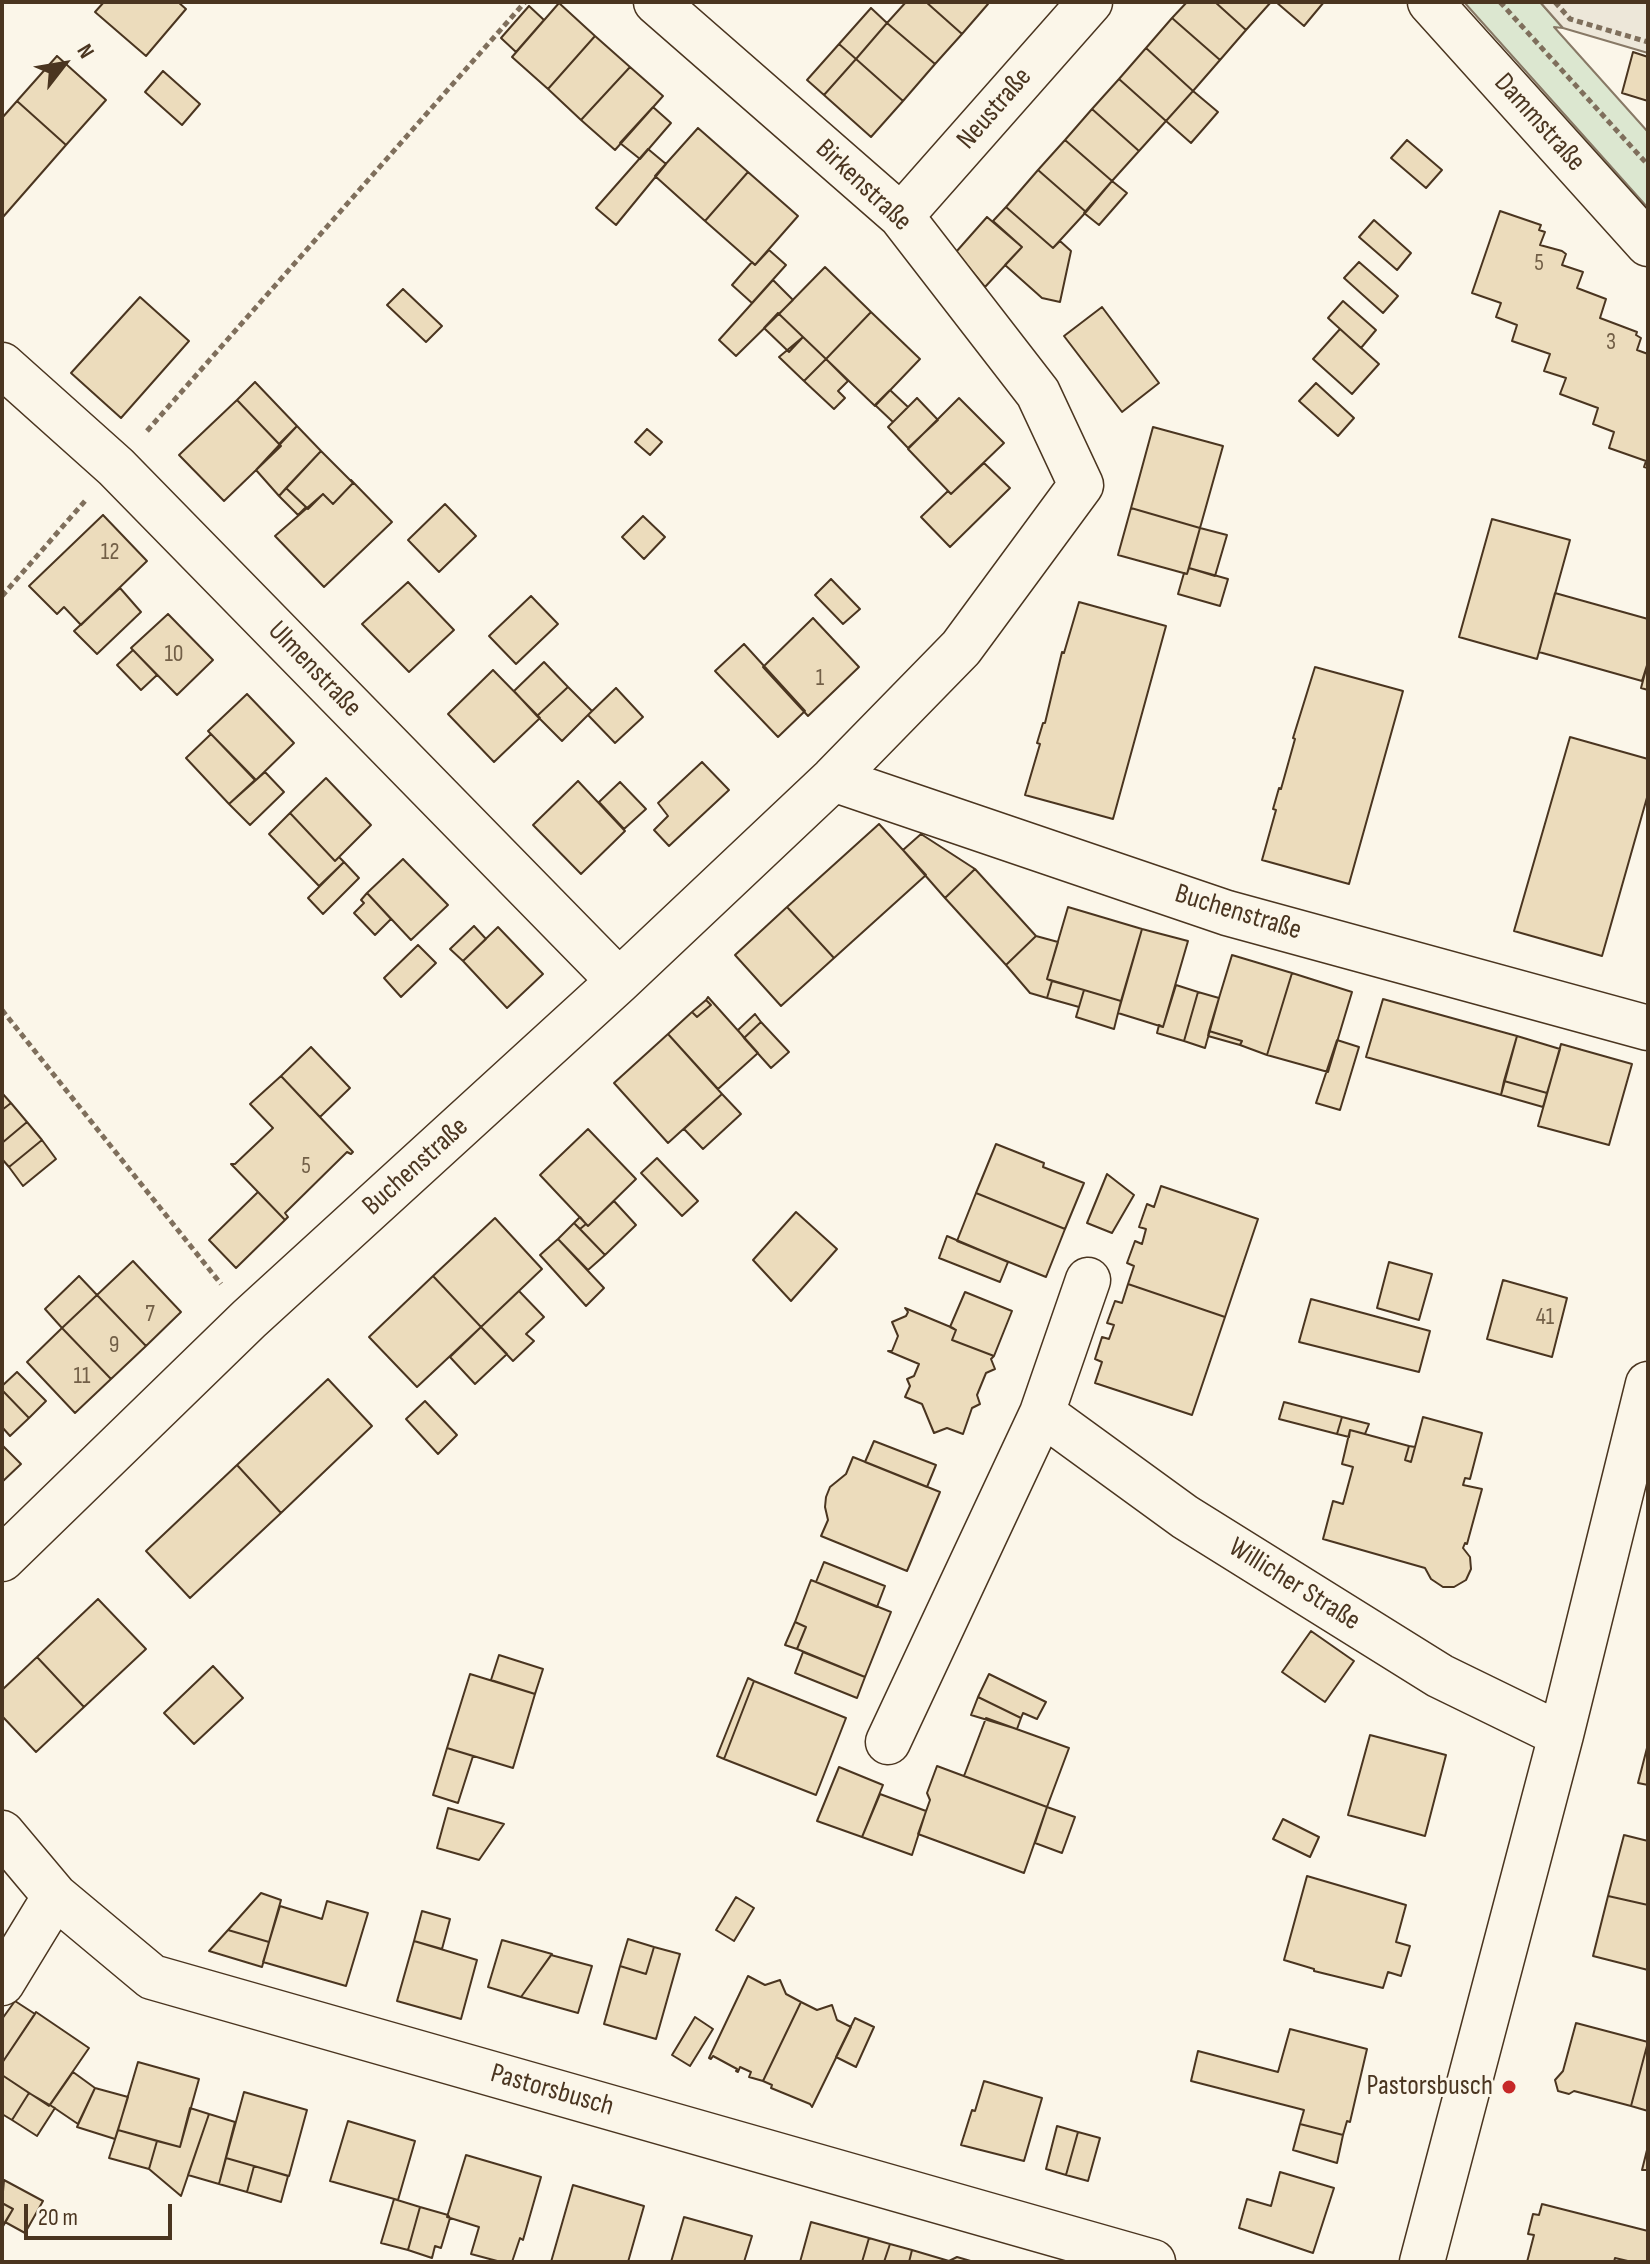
<!DOCTYPE html>
<html>
<head>
<meta charset="utf-8">
<style>
	body { margin:0 }
	#map { position:relative; width:1650px; height:2264px; overflow:hidden; background:#fbf6e9; font-family:"Sofia Sans Condensed",sans-serif }
	canvas { display:block }
	.frame { position:absolute; inset:0; border:4px solid #4a3520; pointer-events:none }
	.north { position:absolute; left:24px; top:24px; width:80px; height:80px; -webkit-text-stroke:6px #fbf6e9; paint-order:stroke; rotate:59deg; font-size:22px; font-weight:700; line-height:32px; text-align:center; color:#4a3520 }
	.north::after { content:''; display:block; margin:auto; width:28px; height:36px; background:#4a3520; clip-path:polygon(50% 0,100% 100%,50% 72%,0 100%) }
	.scale { position:absolute; left:24px; top:2204px; width:148px; height:36px; box-sizing:border-box; border:4px solid #4a3520; border-top:0; padding-left:10px; font-size:24px; line-height:28px; white-space:nowrap; color:#4a3520; -webkit-text-stroke:6px #fbf6e9; paint-order:stroke }
</style>
</head>
<body>
<div id="map">
<canvas width="1650" height="2264"></canvas>
<div class="frame"></div>
<div class="north">N</div>
<div class="scale">20 m</div>
</div>
<script>
const g = document.querySelector('canvas').getContext('2d');
g.lineJoin = 'round';
function fill(path, color) { g.fillStyle = color; g.fill(path, 'evenodd'); }
const toPath = rows => new Path2D(rows.map(r => 'M' + r).join(''));
function stroke(path, color, width, dash) { g.strokeStyle = color; g.lineWidth = width; g.lineCap = dash ? 'butt' : 'round'; g.setLineDash(dash || []); g.stroke(path); }
function write(font, color, halo, rows, align = 'center') {
  g.font = font + ' "Sofia Sans Condensed",sans-serif'; g.lineWidth = 6; g.setLineDash([]); g.textBaseline = 'middle'; g.strokeStyle = halo; g.fillStyle = color; for (const [text, x, y, turn = 0] of rows) {
    g.save(); g.translate(x, y); g.rotate((+turn || 0) * Math.PI / 180); g.textAlign = isNaN(turn) ? turn : align; if (halo) g.strokeText(text, 0, 0); g.fillText(text, 0, 0); g.restore();
  }
}
const green = toPath([
	[1464,2,1540,2,1563,28,1554,27,1648,132,1648,208,1464,2]
]);
const parking = toPath([
	[1540,2,1648,2,1648,53,1563,28,1540,2]
]);
const building = toPath([
	[104,2,178,2,186,9,146,56,95,12,104,2],
	[906,2,926,2,962,34,935,64,887,23,906,2],
	[926,2,987,2,988,4,962,34,926,2],
	[1187,2,1215,2,1246,30,1220,60,1172,18,1187,2],
	[1215,2,1271,2,1246,30,1215,2],
	[1276,2,1324,2,1304,26,1276,2],
	[559,3,595,36,548,89,512,57,559,3],
	[529,6,544,20,516,52,501,38,529,6],
	[871,8,887,23,856,59,839,44,871,8],
	[1172,18,1220,60,1193,91,1146,48,1172,18],
	[887,23,935,64,903,101,856,59,887,23],
	[595,36,630,67,581,120,548,89,595,36],
	[839,44,856,59,824,95,807,80,839,44],
	[1146,48,1193,91,1166,121,1119,79,1146,48],
	[1633,52,1648,57,1648,101,1622,93,1633,52],
	[57,56,106,100,66,145,17,101,57,56],
	[856,59,903,101,871,137,824,95,856,59],
	[630,67,663,96,615,150,581,120,630,67],
	[163,71,200,104,182,125,145,92,163,71],
	[1119,79,1166,121,1139,151,1092,109,1119,79],
	[1193,91,1218,112,1191,143,1166,121,1193,91],
	[17,101,66,145,3,217,2,118,17,101],
	[653,107,671,123,640,159,620,143,653,107],
	[1092,109,1139,151,1112,181,1065,140,1092,109],
	[698,128,748,172,705,221,655,176,698,128],
	[1065,140,1112,181,1086,212,1038,170,1065,140],
	[1407,140,1442,170,1426,188,1391,158,1407,140],
	[648,149,666,164,616,225,596,208,648,149],
	[1038,170,1086,212,1053,248,1006,207,1038,170],
	[748,172,798,216,755,265,705,221,748,172],
	[1112,181,1127,193,1099,225,1084,213,1112,181],
	[1006,207,1053,248,1060,241,1071,251,1060,302,1042,298,1005,265,1022,247,993,221,1006,207],
	[1500,211,1541,225,1539,230,1545,232,1540,245,1562,251,1566,254,1562,265,1583,272,1577,288,1606,299,1600,318,1637,332,1636,335,1641,338,1637,350,1648,354,1648,468,1644,467,1646,461,1609,448,1614,432,1593,424,1598,408,1560,394,1566,378,1544,371,1550,354,1512,341,1517,325,1496,317,1501,303,1472,293,1500,211],
	[987,217,1022,247,985,287,956,252,987,217],
	[1374,220,1411,253,1397,270,1359,237,1374,220],
	[769,250,786,265,752,303,732,285,752,262,755,265,769,250],
	[1359,262,1398,296,1383,313,1344,278,1359,262],
	[825,267,871,312,826,359,779,314,825,267],
	[773,280,793,300,736,356,719,340,773,280],
	[403,289,442,326,426,342,387,305,403,289],
	[140,297,189,341,121,418,71,373,140,297],
	[1343,301,1376,330,1361,348,1328,318,1343,301],
	[1102,307,1159,383,1122,412,1064,336,1102,307],
	[871,312,920,359,875,406,826,359,871,312],
	[778,313,803,337,789,352,764,328,778,313],
	[1340,329,1379,364,1352,394,1313,359,1340,329],
	[803,337,826,359,804,381,779,357,803,337],
	[826,359,848,381,838,391,845,398,834,409,804,381,826,359],
	[255,382,297,426,279,444,237,400,255,382],
	[1316,383,1354,418,1338,436,1299,401,1316,383],
	[890,390,908,407,893,422,875,405,890,390],
	[917,398,938,420,908,448,888,427,917,398],
	[959,398,1004,443,951,494,908,449,959,398],
	[237,400,281,446,224,501,179,455,237,400],
	[297,426,321,451,279,496,256,470,297,426],
	[1153,427,1223,446,1200,528,1131,508,1153,427],
	[647,429,662,442,650,455,635,442,647,429],
	[321,451,353,483,333,504,323,494,308,509,286,488,321,451],
	[984,463,1010,488,950,547,921,517,948,491,951,494,984,463],
	[351,480,392,522,324,587,275,536,323,494,333,504,353,483,351,480],
	[286,488,306,507,298,515,279,496,286,488],
	[445,504,476,536,439,572,408,540,445,504],
	[1131,508,1200,528,1187,574,1118,555,1131,508],
	[103,515,147,561,81,625,64,607,57,614,29,586,103,515],
	[643,516,665,537,644,559,622,537,643,516],
	[1492,519,1570,540,1537,659,1459,637,1492,519],
	[1200,528,1227,535,1215,576,1189,568,1200,528],
	[1189,568,1228,579,1220,606,1178,594,1184,573,1187,574,1189,568],
	[831,579,860,609,843,624,815,595,831,579],
	[408,582,454,630,409,672,362,624,408,582],
	[120,588,141,612,97,654,74,631,120,588],
	[1555,593,1648,619,1648,662,1642,681,1539,652,1555,593],
	[531,596,558,624,516,664,489,636,531,596],
	[1079,602,1166,626,1113,819,1025,795,1040,744,1037,743,1043,723,1045,723,1062,652,1064,653,1079,602],
	[168,614,213,660,177,695,131,648,168,614],
	[813,618,859,667,808,716,763,667,813,618],
	[744,644,805,711,778,737,715,671,744,644],
	[133,650,157,675,141,690,117,665,133,650],
	[544,662,568,687,537,716,514,691,544,662],
	[1648,662,1648,690,1641,688,1648,662],
	[1315,667,1403,691,1349,884,1262,860,1276,810,1273,809,1279,788,1281,789,1295,739,1293,738,1315,667],
	[493,670,540,718,494,762,448,714,493,670],
	[568,687,592,711,562,741,537,716,568,687],
	[616,688,643,717,615,743,588,715,616,688],
	[247,694,294,743,256,780,208,731,247,694],
	[211,734,255,780,229,804,186,758,211,734],
	[1570,737,1648,759,1648,794,1602,956,1514,931,1570,737],
	[702,762,729,790,669,846,654,830,668,816,658,803,702,762],
	[265,772,284,792,250,825,229,804,265,772],
	[326,778,371,825,335,861,290,813,326,778],
	[578,781,625,831,581,874,533,825,578,781],
	[620,782,646,809,624,829,599,802,620,782],
	[290,813,335,861,339,857,344,862,319,886,269,834,290,813],
	[879,824,926,875,834,958,787,907,879,824],
	[921,834,975,869,945,898,903,850,921,834],
	[403,859,448,905,411,940,367,893,403,859],
	[344,862,359,878,323,914,308,898,344,862],
	[975,869,1036,936,1006,965,945,898,975,869],
	[367,893,391,919,375,935,354,913,364,903,361,900,367,893],
	[787,907,834,958,781,1006,735,955,787,907],
	[1068,907,1142,929,1121,1001,1047,979,1068,907],
	[474,926,486,939,463,961,450,949,474,926],
	[498,927,543,974,507,1008,463,961,498,927],
	[1142,929,1188,941,1163,1027,1118,1013,1142,929],
	[1036,936,1058,942,1047,979,1052,981,1047,998,1030,993,1006,965,1036,936],
	[418,945,436,963,401,997,384,978,418,945],
	[1232,955,1292,973,1267,1055,1240,1045,1242,1041,1209,1031,1232,955],
	[1292,973,1352,992,1328,1072,1267,1055,1292,973],
	[1052,981,1084,990,1079,1007,1047,998,1052,981],
	[1176,985,1198,992,1184,1041,1157,1033,1159,1025,1163,1027,1176,985],
	[1084,990,1121,1001,1114,1029,1076,1017,1084,990],
	[1198,992,1219,998,1205,1048,1184,1041,1198,992],
	[708,997,758,1053,718,1089,668,1034,692,1012,697,1017,711,1005,706,1000,708,997],
	[1383,999,1517,1036,1501,1095,1366,1057,1383,999],
	[706,1000,711,1005,697,1017,692,1012,706,1000],
	[755,1014,761,1022,744,1038,738,1030,755,1014],
	[761,1022,789,1052,771,1068,744,1038,761,1022],
	[1209,1031,1242,1041,1240,1045,1208,1036,1209,1031],
	[668,1034,722,1094,668,1143,614,1083,668,1034],
	[1517,1036,1560,1049,1547,1093,1504,1081,1517,1036],
	[1337,1040,1359,1047,1340,1110,1316,1103,1337,1040],
	[1561,1044,1632,1064,1609,1145,1538,1126,1561,1044],
	[311,1047,350,1088,320,1117,281,1076,311,1047],
	[281,1076,353,1152,351,1154,347,1152,285,1213,288,1217,285,1220,231,1164,235,1164,273,1128,250,1104,281,1076],
	[1504,1081,1547,1093,1543,1107,1501,1095,1504,1081],
	[2,1093,11,1103,2,1110,2,1093],
	[722,1094,741,1114,703,1149,684,1129,722,1094],
	[11,1103,27,1122,2,1143,2,1110,11,1103],
	[27,1122,42,1140,9,1167,2,1159,2,1143,27,1122],
	[588,1129,636,1179,588,1226,540,1175,588,1129],
	[42,1140,56,1159,23,1186,9,1167,42,1140],
	[996,1144,1044,1163,1043,1167,1084,1183,1065,1229,976,1193,996,1144],
	[657,1158,698,1201,682,1216,641,1173,657,1158],
	[1107,1174,1134,1195,1112,1233,1087,1223,1107,1174],
	[1161,1186,1258,1219,1225,1317,1128,1284,1134,1266,1127,1263,1135,1241,1142,1244,1146,1229,1139,1227,1147,1204,1154,1207,1161,1186],
	[258,1192,285,1220,236,1268,209,1240,258,1192],
	[976,1193,1065,1229,1046,1277,957,1241,976,1193],
	[614,1201,636,1225,605,1255,580,1229,586,1224,588,1226,614,1201],
	[796,1212,837,1249,791,1301,753,1260,796,1212],
	[580,1217,586,1224,580,1229,574,1223,580,1217],
	[495,1218,542,1269,481,1327,433,1276,495,1218],
	[574,1223,605,1255,588,1270,558,1239,574,1223],
	[947,1236,1008,1262,1000,1282,939,1258,947,1236],
	[558,1239,604,1288,586,1306,540,1255,558,1239],
	[133,1261,181,1312,146,1346,97,1295,133,1261],
	[1389,1262,1432,1274,1419,1320,1377,1308,1389,1262],
	[79,1276,97,1295,62,1328,45,1309,79,1276],
	[433,1276,481,1327,417,1387,369,1337,433,1276],
	[1503,1280,1567,1298,1552,1357,1487,1339,1503,1280],
	[1128,1284,1225,1317,1192,1415,1095,1383,1102,1362,1095,1359,1102,1337,1109,1339,1114,1325,1107,1323,1115,1301,1122,1303,1128,1284],
	[519,1291,544,1317,526,1334,534,1341,513,1361,481,1327,519,1291],
	[965,1292,1012,1311,994,1356,952,1340,956,1330,950,1327,965,1292],
	[97,1295,146,1346,111,1379,62,1328,97,1295],
	[1311,1299,1430,1331,1419,1372,1299,1342,1311,1299],
	[905,1308,953,1328,956,1330,952,1340,994,1356,991,1359,995,1369,986,1373,977,1395,980,1404,972,1408,963,1434,947,1428,934,1433,922,1404,905,1397,910,1386,907,1379,914,1376,919,1364,888,1351,892,1351,898,1336,892,1322,906,1316,908,1312,905,1308],
	[481,1327,507,1354,475,1384,450,1357,481,1327],
	[62,1328,111,1379,75,1413,27,1362,62,1328],
	[17,1372,46,1401,29,1418,2,1390,2,1386,17,1372],
	[328,1379,372,1426,281,1513,237,1465,328,1379],
	[2,1390,29,1418,10,1436,2,1427,2,1390],
	[425,1401,457,1435,438,1454,406,1419,425,1401],
	[1284,1402,1342,1417,1337,1434,1279,1419,1284,1402],
	[1342,1417,1369,1424,1365,1434,1350,1430,1349,1437,1337,1434,1342,1417],
	[1423,1417,1482,1433,1470,1479,1465,1478,1463,1485,1482,1489,1467,1544,1465,1543,1463,1548,1470,1557,1471,1569,1466,1580,1454,1587,1443,1587,1431,1579,1425,1568,1323,1539,1333,1501,1343,1504,1353,1467,1342,1464,1350,1430,1409,1446,1405,1460,1411,1462,1423,1417],
	[874,1441,936,1465,927,1487,865,1462,874,1441],
	[2,1445,21,1464,2,1482,2,1445],
	[1409,1446,1415,1447,1411,1462,1405,1460,1409,1446],
	[853,1457,940,1492,907,1571,821,1536,828,1520,825,1507,826,1497,830,1487,846,1474,853,1457],
	[237,1465,281,1513,190,1598,146,1551,237,1465],
	[824,1562,885,1586,877,1607,816,1582,824,1562],
	[811,1580,891,1612,865,1677,797,1649,806,1627,795,1622,811,1580],
	[98,1599,146,1649,84,1707,37,1657,98,1599],
	[795,1622,806,1627,797,1649,785,1645,795,1622],
	[1311,1631,1354,1661,1325,1702,1282,1672,1311,1631],
	[803,1652,865,1677,857,1698,795,1673,803,1652],
	[499,1655,543,1669,535,1694,491,1680,499,1655],
	[37,1657,84,1707,36,1752,2,1716,2,1690,37,1657],
	[213,1666,243,1698,194,1744,164,1713,213,1666],
	[470,1674,535,1694,513,1768,447,1748,470,1674],
	[989,1674,1046,1702,1037,1719,1023,1713,1021,1718,978,1697,989,1674],
	[748,1678,754,1681,724,1759,717,1756,748,1678],
	[754,1681,846,1718,816,1795,724,1759,754,1681],
	[978,1697,1021,1718,1017,1729,971,1715,978,1697],
	[986,1718,1069,1748,1047,1807,964,1776,986,1718],
	[1370,1735,1446,1755,1425,1836,1348,1815,1370,1735],
	[1648,1744,1648,1785,1638,1783,1648,1744],
	[447,1748,473,1756,458,1803,433,1795,447,1748],
	[937,1766,1047,1807,1024,1873,918,1834,930,1800,927,1793,937,1766],
	[839,1767,883,1785,862,1837,817,1821,839,1767],
	[880,1794,926,1811,912,1855,862,1837,880,1794],
	[1047,1807,1075,1817,1062,1853,1035,1843,1047,1807],
	[448,1808,504,1824,479,1860,437,1848,448,1808],
	[1283,1819,1319,1837,1310,1857,1273,1839,1283,1819],
	[1624,1835,1648,1841,1648,1905,1608,1896,1624,1835],
	[1307,1876,1406,1905,1396,1942,1410,1946,1401,1976,1388,1972,1383,1988,1314,1971,1314,1969,1284,1960,1307,1876],
	[261,1893,281,1900,269,1942,228,1930,261,1893],
	[1608,1896,1648,1905,1648,1970,1593,1956,1608,1896],
	[736,1897,754,1908,734,1941,716,1930,736,1897],
	[327,1901,368,1913,346,1986,263,1962,280,1906,322,1919,327,1901],
	[422,1911,450,1919,442,1949,414,1941,422,1911],
	[228,1930,269,1942,262,1967,209,1951,228,1930],
	[628,1939,654,1947,646,1974,620,1966,628,1939],
	[502,1940,552,1954,521,1997,488,1987,502,1940],
	[414,1941,477,1960,461,2019,397,2001,414,1941],
	[654,1947,680,1954,656,2039,604,2024,620,1966,646,1974,654,1947],
	[551,1955,592,1966,578,2013,521,1997,551,1955],
	[748,1976,765,1985,780,1980,786,1994,801,2002,763,2081,749,2077,751,2072,740,2067,738,2072,736,2071,737,2069,713,2056,711,2059,709,2058,748,1976],
	[15,2001,35,2014,2,2063,2,2019,15,2001],
	[801,2002,817,2010,832,2005,837,2020,851,2027,812,2107,810,2104,771,2088,772,2085,763,2081,801,2002],
	[36,2012,89,2048,49,2106,2,2075,2,2063,36,2012],
	[695,2017,713,2029,690,2066,672,2055,695,2017],
	[855,2018,874,2027,856,2067,836,2057,855,2018],
	[1576,2023,1648,2042,1631,2106,1574,2091,1569,2094,1558,2091,1555,2080,1563,2071,1576,2023],
	[1290,2029,1367,2049,1350,2122,1347,2121,1343,2135,1300,2124,1304,2110,1191,2081,1198,2051,1278,2072,1290,2029],
	[1648,2042,1648,2111,1631,2106,1648,2042],
	[138,2062,199,2079,180,2147,118,2130,138,2062],
	[73,2072,95,2088,78,2124,50,2105,73,2072],
	[2,2075,29,2093,12,2120,2,2114,2,2075],
	[984,2081,1042,2098,1024,2161,961,2145,972,2110,975,2111,984,2081],
	[95,2088,128,2097,115,2139,77,2127,95,2088],
	[244,2092,307,2110,289,2176,226,2158,244,2092],
	[29,2093,55,2108,37,2136,12,2120,29,2093],
	[190,2108,209,2114,181,2196,149,2169,157,2141,180,2147,190,2108],
	[209,2114,235,2122,219,2184,188,2175,209,2114],
	[348,2121,415,2141,398,2200,330,2181,348,2121],
	[1300,2124,1343,2135,1337,2163,1293,2150,1300,2124],
	[1057,2126,1078,2132,1066,2175,1046,2169,1057,2126],
	[118,2130,157,2141,149,2169,109,2158,118,2130],
	[1078,2132,1100,2138,1088,2181,1066,2175,1078,2132],
	[1648,2146,1648,2170,1642,2170,1648,2146],
	[466,2155,541,2177,523,2240,520,2238,512,2262,501,2262,471,2254,479,2227,447,2217,466,2155],
	[226,2158,254,2166,247,2192,219,2184,226,2158],
	[254,2166,288,2176,281,2202,247,2192,254,2166],
	[1280,2172,1334,2188,1313,2253,1239,2228,1247,2199,1271,2206,1280,2172],
	[4,2180,43,2201,25,2233,5,2222,13,2209,2,2203,4,2180],
	[573,2185,644,2206,628,2262,551,2262,573,2185],
	[394,2199,420,2207,408,2250,381,2243,394,2199],
	[2,2203,13,2209,2,2228,2,2203],
	[1542,2204,1648,2231,1648,2262,1632,2262,1615,2258,1614,2262,1527,2262,1534,2235,1528,2234,1533,2214,1539,2215,1542,2204],
	[420,2207,448,2215,450,2218,441,2248,435,2246,432,2258,408,2250,420,2207],
	[684,2217,752,2236,744,2262,671,2262,684,2217],
	[811,2222,869,2238,862,2262,800,2262,811,2222],
	[869,2238,890,2244,884,2262,862,2262,869,2238],
	[890,2244,912,2250,909,2262,884,2262,890,2244],
	[912,2250,949,2261,957,2257,974,2262,909,2262,912,2250]
]);
const path = toPath([
	[1500,2,1648,165],
	[1555,2,1570,19,1648,42],
	[147,431,525,2],
	[2,596,85,501],
	[2,1010,221,1284]
]);
const street = toPath([
	[1430,2,1648,244],
	[901,216,1090,2],
	[2,365,116,467,619,981],
	[833,779,1227,913,1648,1028],
	[1042,1413,1088,1280],
	[2,1559,249,1319,619,981,833,779,961,648,1081,485,1038,393,901,216,656,2],
	[888,1742,1042,1413,1185,1517,1440,1676,1561,1735],
	[2,1833,55,1896,152,1977,1153,2262],
	[2,1983,55,1896],
	[1422,2262,1561,1735,1648,1384]
]);
const markers = [
	[1509,2087,8,"#c62828"]
];
const numberNames = [
	["5",1539,264],
	["3",1611,343],
	["12",110,553],
	["10",174,655],
	["1",820,679],
	["5",306,1167],
	["7",150,1315],
	["41",1545,1318],
	["9",114,1346],
	["11",82,1377]
];
const streetNames = [
	["Neustraße",995,109,-49],
	["Dammstraße",1539,123,48],
	["Birkenstraße",863,186,43],
	["Ulmenstraße",314,670,46],
	["Buchenstraße",1238,913,17],
	["Buchenstraße",416,1167,-42],
	["Willicher Straße",1294,1585,32],
	["Pastorsbusch",552,2091,16]
];
const poiNames = [
	["Pastorsbusch",1493,2087]
];
fill(green, '#dce7d0');
stroke(green, '#887966', 2);
fill(parking, '#ede7d9');
stroke(parking, '#887966', 2);
fill(building, '#ecdcbc');
stroke(building, '#4a3520', 2);
stroke(street, '#4a3520', 47);
stroke(path, '#7f6f5c', 5, [6, 4]);
stroke(street, '#fbf6e9', 44);
for (const [x, y, r, color] of markers) { const dot = new Path2D(); dot.arc(x, y, r, 0, 2 * Math.PI); g.fillStyle = color; g.fill(dot); stroke(dot, '#fbf6e9', 3); }
write('24px', '#725f47', null, numberNames);
write('28px', '#4a3520', '#fbf6e9', streetNames);
write('28px', '#4a3520', '#fbf6e9', poiNames, 'right');
</script>
</body>
</html>
